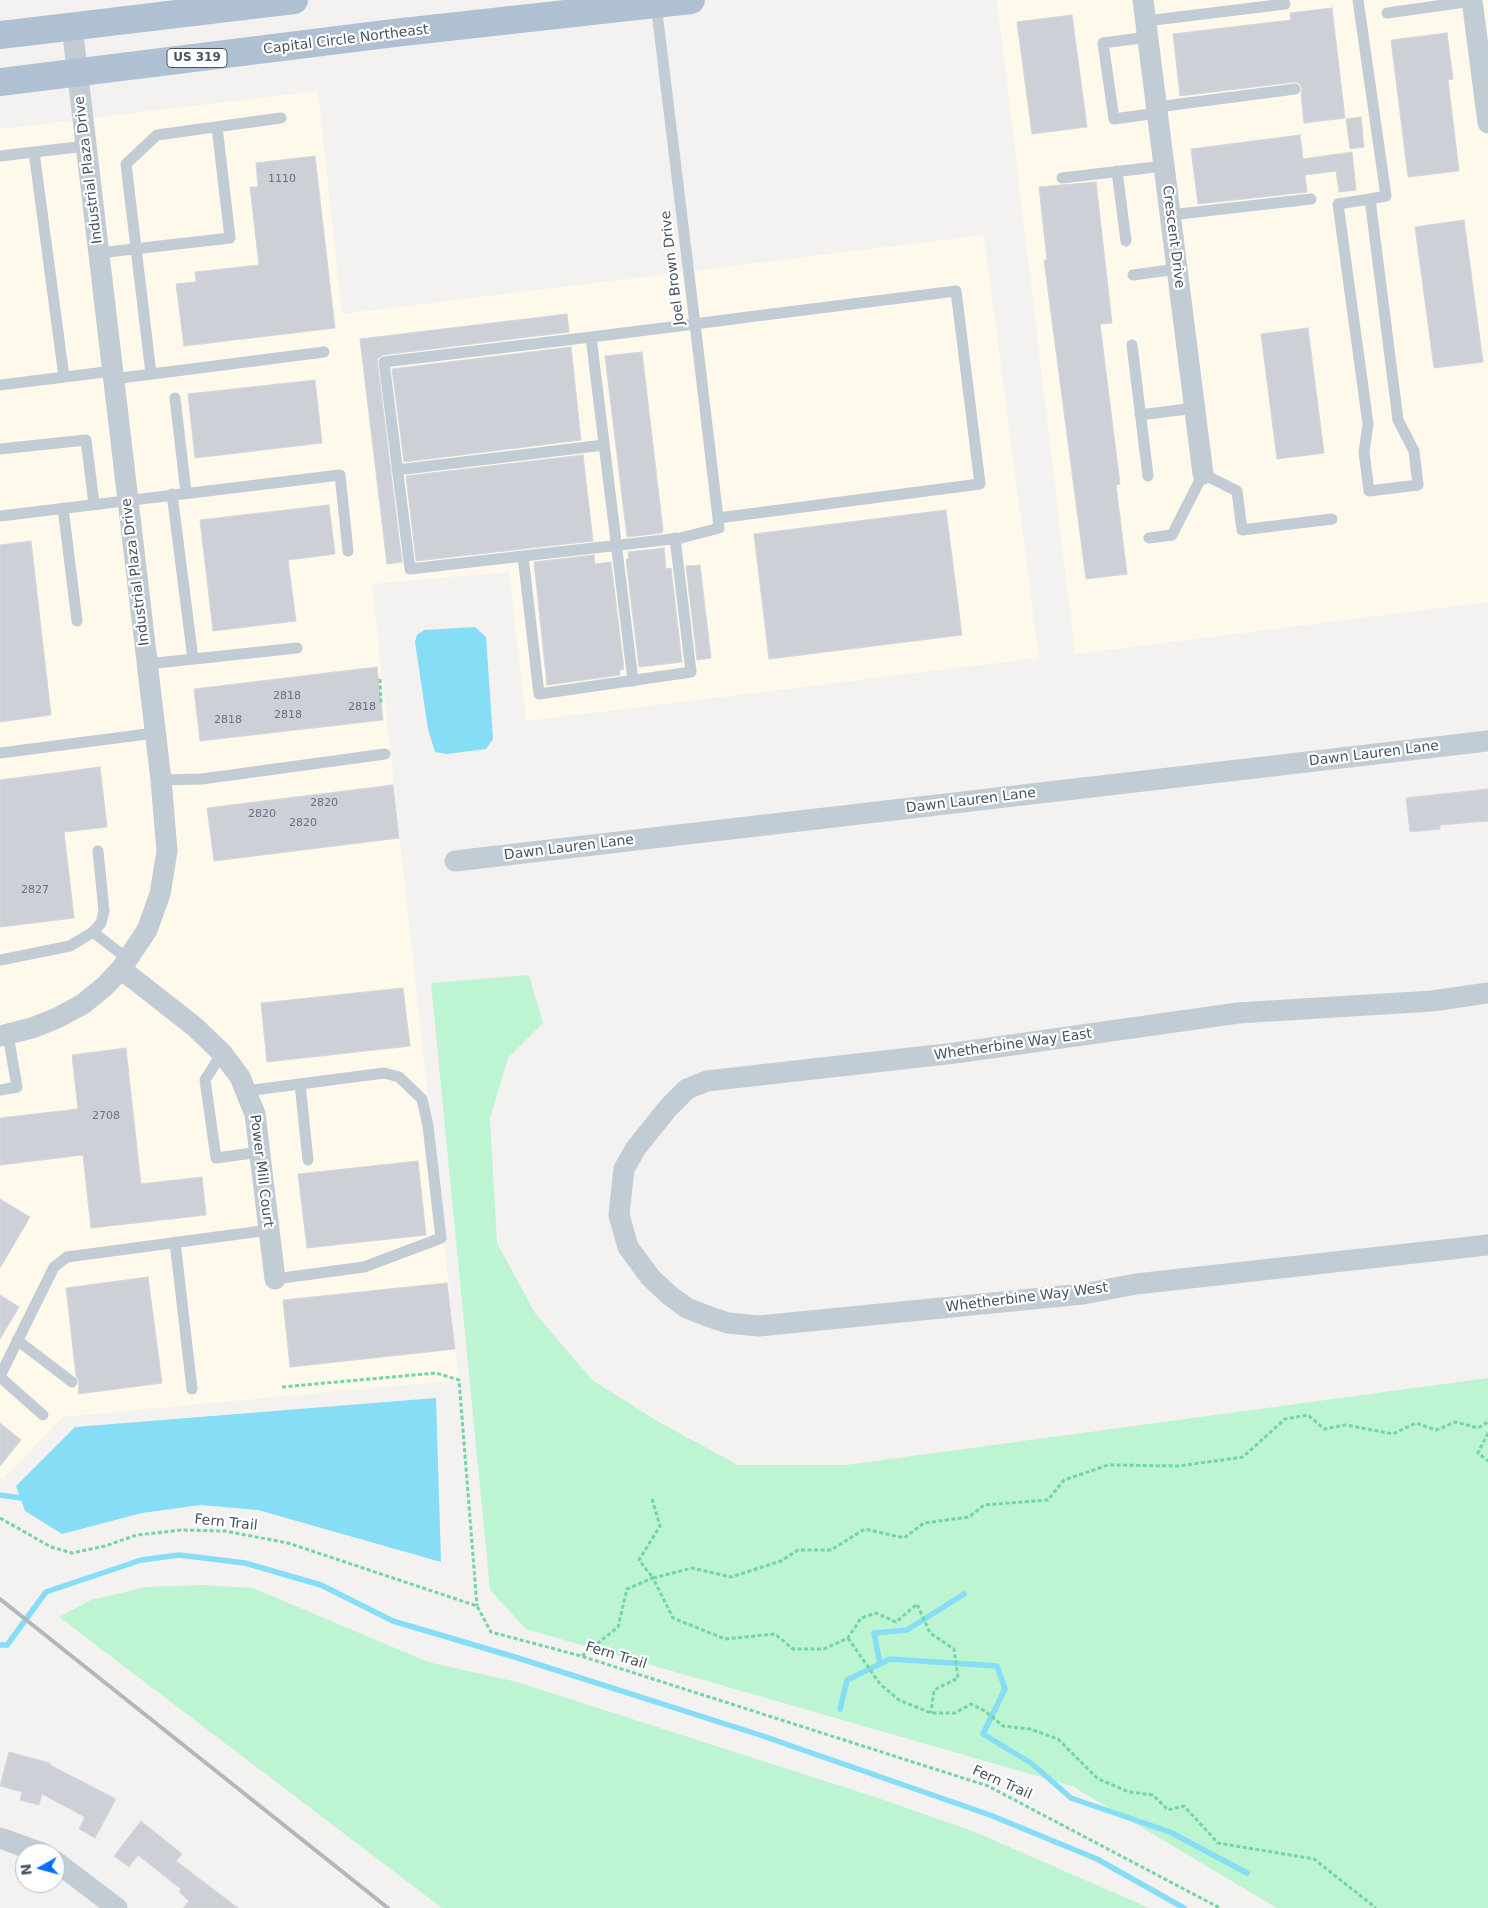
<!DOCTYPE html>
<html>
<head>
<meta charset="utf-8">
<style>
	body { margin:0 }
	#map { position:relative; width:1488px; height:1908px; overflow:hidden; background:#f4f1f1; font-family:"DejaVu Sans",sans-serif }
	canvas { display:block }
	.north { position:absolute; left:15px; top:1843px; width:50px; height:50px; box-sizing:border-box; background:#fff; border:1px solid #b5bbc0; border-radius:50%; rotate:263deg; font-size:14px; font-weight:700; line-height:20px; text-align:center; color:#475461 }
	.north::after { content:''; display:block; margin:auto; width:18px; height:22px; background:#066ef9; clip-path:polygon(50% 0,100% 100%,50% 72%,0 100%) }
</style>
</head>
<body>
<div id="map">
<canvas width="1488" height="1908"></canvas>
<div class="north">N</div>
</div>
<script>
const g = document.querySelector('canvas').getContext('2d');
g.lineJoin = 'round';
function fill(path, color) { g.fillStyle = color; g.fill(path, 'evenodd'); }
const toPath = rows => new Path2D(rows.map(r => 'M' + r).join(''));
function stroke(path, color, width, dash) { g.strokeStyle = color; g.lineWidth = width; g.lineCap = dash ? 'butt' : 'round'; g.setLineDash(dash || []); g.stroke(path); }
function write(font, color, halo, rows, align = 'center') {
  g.font = font + ' "DejaVu Sans",sans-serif'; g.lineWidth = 4.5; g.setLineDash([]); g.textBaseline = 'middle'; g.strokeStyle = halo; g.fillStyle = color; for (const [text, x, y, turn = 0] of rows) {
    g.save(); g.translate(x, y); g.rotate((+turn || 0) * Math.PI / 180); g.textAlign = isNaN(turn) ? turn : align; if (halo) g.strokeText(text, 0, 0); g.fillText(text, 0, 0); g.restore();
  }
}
const commercial = toPath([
	[997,0,1488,0,1488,602,1075,654],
	[318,91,342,314,984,235,1039,658,526,721,509,572,372,584,459,1380,63,1417,3,1479,0,1477,0,129]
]);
const green = toPath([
	[529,975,543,1023,508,1058,490,1118,497,1243,535,1313,592,1380,659,1422,738,1465,846,1465,1488,1378,1488,1908,1277,1908,1072,1786,526,1629,490,1590,431,983],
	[202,1585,253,1588,428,1662,517,1682,881,1799,975,1832,1149,1908,442,1908,59,1617,91,1600,146,1587]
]);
const water = toPath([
	[475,627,486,637,493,739,486,749,447,754,435,752,428,729,415,642,417,635,424,630],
	[436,1398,441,1562,258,1510,200,1505,142,1513,62,1534,25,1511,16,1486,75,1427]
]);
const stream = toPath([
	[0,1495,28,1499],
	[0,1645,7,1645,46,1592,141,1560,179,1555,245,1563,321,1585,393,1621,518,1658,760,1735,990,1815,1097,1859,1184,1908],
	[880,1664,874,1633,907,1630,964,1594],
	[840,1709,847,1680,890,1659,997,1666,1005,1689,983,1734,1031,1763,1071,1798,1170,1832,1247,1873]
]);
const building = toPath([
	[1332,8,1345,118,1304,123,1301,94,1302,88,1299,83,1295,82,1180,96,1173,34,1291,20,1290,13,1332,8],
	[1072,15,1087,127,1032,134,1017,22,1072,15],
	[1447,33,1453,79,1448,80,1459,171,1408,177,1391,40,1447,33],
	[1361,117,1364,147,1350,149,1346,119,1361,117],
	[1300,135,1303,159,1352,152,1356,190,1339,192,1336,171,1305,175,1307,192,1198,204,1191,149,1300,135],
	[315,156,335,328,184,346,176,284,196,282,195,272,259,265,250,187,258,187,256,163,315,156],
	[1096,182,1112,323,1100,324,1120,484,1116,485,1127,574,1086,579,1044,260,1047,260,1039,187,1096,182],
	[1464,220,1483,362,1434,368,1415,227,1464,220],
	[567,314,569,332,383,355,377,359,402,562,387,564,360,339,567,314],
	[1308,328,1324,453,1277,459,1261,334,1308,328],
	[571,347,581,440,404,462,392,369,571,347],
	[642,352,663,530,662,533,627,537,605,356,642,352],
	[315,380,322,443,195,458,188,394,315,380],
	[583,455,593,541,416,561,406,476,583,455],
	[329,505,335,554,288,560,296,621,213,631,200,520,329,505],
	[946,510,962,635,769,659,754,534,946,510],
	[31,541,51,715,0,722,0,545,31,541],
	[664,548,666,569,671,568,682,662,639,667,626,560,629,558,628,552,664,548],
	[594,555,595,564,611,562,624,669,620,670,620,675,547,685,534,562,594,555],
	[700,565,711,658,697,660,686,566,700,565],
	[377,667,383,720,200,741,194,689,377,667],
	[100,767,107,827,64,832,74,918,0,927,0,780,100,767],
	[393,785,399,838,214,861,207,808,393,785],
	[1488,789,1488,821,1440,825,1440,829,1410,832,1406,798,1488,789],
	[403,988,410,1046,267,1062,261,1003,403,988],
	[126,1048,141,1184,202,1177,206,1215,91,1228,83,1155,0,1165,0,1118,78,1109,72,1055,126,1048],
	[418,1161,426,1235,307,1248,298,1174,418,1161],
	[0,1199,30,1217,0,1268,0,1199],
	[148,1277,162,1383,78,1394,79,1382,76,1376,66,1288,148,1277],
	[447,1283,455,1349,290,1367,283,1300,447,1283],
	[0,1295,19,1307,0,1339,0,1295],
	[0,1423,21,1440,0,1466,0,1423],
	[9,1752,50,1763,50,1765,116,1799,95,1838,79,1829,85,1817,42,1794,39,1805,20,1800,22,1792,0,1786,9,1752],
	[141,1821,182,1854,176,1861,238,1908,183,1908,189,1901,179,1892,181,1889,138,1855,129,1867,114,1856,141,1821]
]);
const path = toPath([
	[380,679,381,704],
	[282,1387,436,1373,459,1380,477,1606],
	[1488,1433,1478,1453,1488,1461],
	[652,1499,660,1526,639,1560,653,1578,692,1568,731,1577,781,1561,798,1550,831,1550,865,1529,904,1538,924,1523,969,1517,984,1505,1048,1500,1064,1480,1108,1465,1179,1466,1243,1457,1285,1419,1308,1415,1324,1429,1346,1425,1393,1434,1416,1423,1436,1430,1456,1422,1478,1428,1488,1422],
	[0,1518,51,1547,72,1553,105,1546,137,1535,182,1530,225,1531,288,1543,477,1606,491,1632,581,1656,988,1786,1220,1908],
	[848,1638,880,1684,899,1700,931,1713,955,1713,971,1704,985,1711,1003,1726,1030,1729,1058,1739,1098,1779,1129,1792,1153,1795,1168,1810,1184,1806,1218,1843,1314,1859,1376,1908],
	[582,1656,618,1627,627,1589,653,1578,673,1618,725,1639,775,1634,793,1649,824,1649,848,1638,861,1618,876,1613,896,1622,917,1604,930,1633,954,1649,958,1678,934,1690,931,1713]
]);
const lane = toPath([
	[1358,0,1386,196,1370,199,1338,204,1368,424,1364,452,1369,491,1418,485,1414,451,1398,420,1370,199],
	[656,4,695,324,718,518,719,528,681,538,410,569,384,362,591,337,695,324,748,317,956,291,980,484,718,518],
	[1387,13,1472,1],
	[1146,21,1285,4],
	[1148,37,1103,43,1114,119,1157,113],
	[1157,107,1295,89],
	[34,152,64,377],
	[0,156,86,146],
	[1117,171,1126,241],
	[1062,178,1164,166],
	[1170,215,1311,199],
	[99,253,230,238,217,127],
	[1133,275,1177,269],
	[591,337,633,681],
	[1132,345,1148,476],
	[151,374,126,164,157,135,281,118],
	[113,379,324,352],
	[0,385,113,371],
	[175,398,186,493],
	[1140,415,1195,408],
	[0,449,86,440,94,504],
	[397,470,604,445],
	[172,494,193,659],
	[63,508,77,621],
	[0,516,340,475,348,551],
	[1149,538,1172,535,1203,474,1237,491,1242,530,1332,519],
	[523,556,539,694,691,672,675,538],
	[147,664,297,648],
	[0,753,155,733],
	[161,780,202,779,385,754],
	[93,932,129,960],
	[0,960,70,946,93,932,101,923,104,911,98,851],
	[222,1053,205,1080,216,1158,260,1152],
	[300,1084,308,1160],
	[0,1090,17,1087,8,1035],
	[246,1091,384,1073,399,1077,422,1099,428,1126,441,1238,364,1267,275,1279],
	[175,1242,192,1389],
	[17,1340,72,1382],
	[0,1376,54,1267,67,1257,269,1230],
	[0,1377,43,1415]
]);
const street = toPath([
	[1143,0,1203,474],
	[1472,0,1488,123],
	[455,861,1488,741],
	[121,969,195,1027,222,1053,240,1077,255,1114,275,1279],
	[1488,993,1432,1001,1238,1013,955,1053,707,1081,687,1089,668,1108,636,1148,624,1169,619,1215,628,1247,650,1277,669,1295,687,1308,707,1316,728,1323,759,1326,1083,1294,1136,1284,1488,1245],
	[0,1036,32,1028,57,1018,83,1004,105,986,121,969,147,930,160,894,167,851,161,780,72,26],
	[0,1838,42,1853],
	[55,1861,117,1908]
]);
const primary = toPath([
	[0,35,294,0],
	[0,82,394,33,691,0]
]);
const rail = toPath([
	[0,1599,388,1908]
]);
const numberNames = [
	["1110",282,179],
	["2818",287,696],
	["2818",362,707],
	["2818",288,715],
	["2818",228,720],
	["2820",324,803],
	["2820",262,814],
	["2820",303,823],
	["2827",35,890],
	["2708",106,1116]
];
const shields = [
	[197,58,60]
];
const shieldNames = [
	["US 319",197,58]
];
const streetNames = [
	["Capital Circle Northeast",346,40,-7],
	["Industrial Plaza Drive",89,170,-97],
	["Crescent Drive",1173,237,83],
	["Joel Brown Drive",673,268,-97],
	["Industrial Plaza Drive",136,572,-97],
	["Dawn Lauren Lane",1374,754,-7],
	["Dawn Lauren Lane",971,801,-7],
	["Dawn Lauren Lane",569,848,-7],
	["Whetherbine Way East",1013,1045,-8],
	["Power Mill Court",261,1171,83],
	["Whetherbine Way West",1027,1298,-7],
	["Fern Trail",226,1523,6],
	["Fern Trail",616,1656,17],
	["Fern Trail",1002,1783,24]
];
fill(commercial, '#fef9eb');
fill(green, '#bdf4d2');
fill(water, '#85def6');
stroke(stream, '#85def6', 5.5);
fill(building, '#cdd0d6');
stroke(building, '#d5d7dd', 1);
stroke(path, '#70d6a5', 3, [4, 2.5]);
stroke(lane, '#c1ccd4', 11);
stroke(street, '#c1ccd4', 21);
stroke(primary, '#afc0d2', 28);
stroke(rail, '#b3b6bc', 4);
write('11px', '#68737e', null, numberNames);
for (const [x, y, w] of shields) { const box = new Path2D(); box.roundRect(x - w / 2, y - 9.5, w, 19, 4); g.fillStyle = '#fff'; g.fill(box); stroke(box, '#475461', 1); }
write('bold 12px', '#475461', null, shieldNames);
write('14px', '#475461', '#fff', streetNames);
</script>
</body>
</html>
